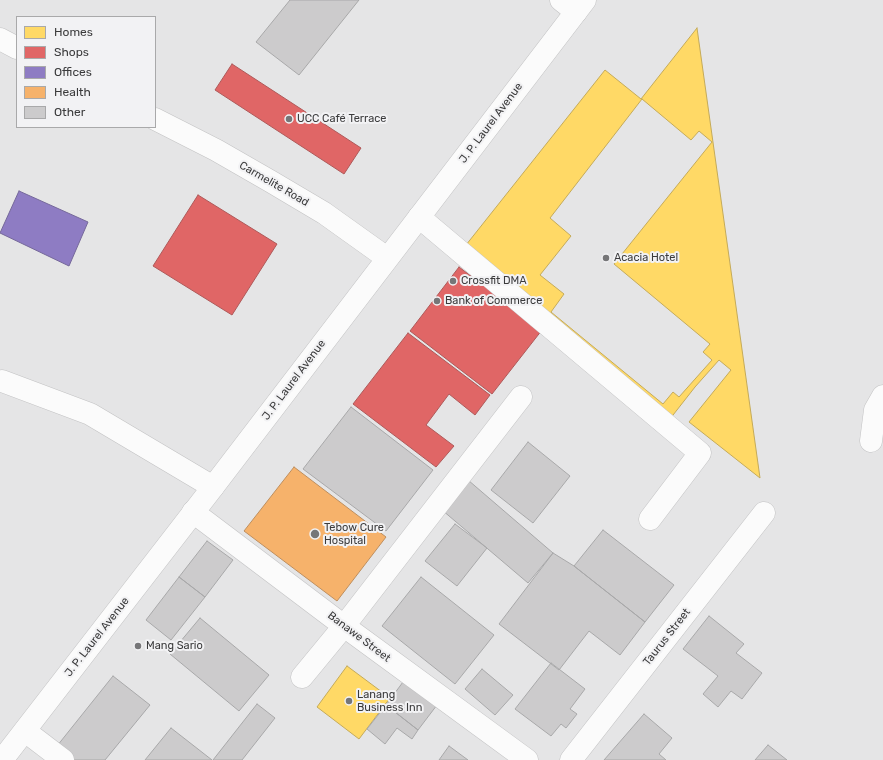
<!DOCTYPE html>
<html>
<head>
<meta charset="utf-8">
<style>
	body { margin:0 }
	#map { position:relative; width:883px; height:760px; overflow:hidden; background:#e5e5e6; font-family:Rubik,sans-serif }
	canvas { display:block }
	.legend { position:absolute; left:16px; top:16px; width:140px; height:112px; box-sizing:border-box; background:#f2f2f4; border:1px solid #a9a9aa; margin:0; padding:5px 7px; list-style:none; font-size:12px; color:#3b3b3c }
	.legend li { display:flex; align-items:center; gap:8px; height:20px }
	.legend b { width:20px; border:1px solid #a9a9aa }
</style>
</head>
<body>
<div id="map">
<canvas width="883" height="760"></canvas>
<ul class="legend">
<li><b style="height:11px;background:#ffd966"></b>Homes</li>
<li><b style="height:11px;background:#e06666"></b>Shops</li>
<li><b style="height:11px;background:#8e7cc3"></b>Offices</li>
<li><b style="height:11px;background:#f6b26b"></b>Health</li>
<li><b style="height:11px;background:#cccbcc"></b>Other</li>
</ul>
</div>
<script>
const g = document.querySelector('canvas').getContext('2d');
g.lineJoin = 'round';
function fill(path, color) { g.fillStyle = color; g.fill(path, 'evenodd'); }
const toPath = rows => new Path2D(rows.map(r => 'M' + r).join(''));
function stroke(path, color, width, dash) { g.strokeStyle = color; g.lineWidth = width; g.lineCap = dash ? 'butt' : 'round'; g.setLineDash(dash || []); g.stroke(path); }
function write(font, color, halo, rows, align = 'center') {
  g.font = font + ' Rubik,sans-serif'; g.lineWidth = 4; g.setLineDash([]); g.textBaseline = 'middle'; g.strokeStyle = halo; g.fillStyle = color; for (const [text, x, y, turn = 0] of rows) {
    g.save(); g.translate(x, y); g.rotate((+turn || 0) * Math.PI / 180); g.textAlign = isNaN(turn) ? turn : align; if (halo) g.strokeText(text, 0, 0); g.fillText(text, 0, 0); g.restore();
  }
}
const homes = toPath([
	[697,28,760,478,689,422,731,370,719,360,695,387,666,424,466,245,605,70,641,99,697,28],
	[642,99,691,140,699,131,712,142,614,264,710,344,703,352,712,360,679,397,673,392,663,404,551,312,564,294,540,275,571,236,550,218,642,99],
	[347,666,390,698,359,739,317,707,347,666]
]);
const shops = toPath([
	[232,64,361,148,344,174,215,90,232,64],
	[198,195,277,244,232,315,153,266,198,195],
	[459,267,542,330,492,394,410,331,459,267],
	[408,333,490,395,475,415,449,394,426,425,454,446,436,467,353,404,408,333]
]);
const offices = toPath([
	[19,191,88,222,69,266,0,233,19,191]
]);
const health = toPath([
	[294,467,386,537,337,601,244,531,294,467]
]);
const building = toPath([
	[290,0,359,0,299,75,256,42,290,0],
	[351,407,433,470,386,531,303,469,351,407],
	[528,442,570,476,533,523,491,490,528,442],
	[468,480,553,553,528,583,442,510,468,480],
	[455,524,487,548,457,586,425,561,455,524],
	[603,530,674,585,645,622,574,566,603,530],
	[207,541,233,560,205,597,179,577,207,541],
	[553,553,574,566,645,622,620,655,589,631,559,670,499,624,553,553],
	[179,577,205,597,171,640,146,620,179,577],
	[421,577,494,635,455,684,382,626,421,577],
	[709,616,744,644,736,653,762,673,742,699,731,691,718,707,703,694,718,676,683,649,709,616],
	[200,618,269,675,239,711,170,654,200,618],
	[551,663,585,689,570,709,577,714,566,728,561,724,551,736,515,709,551,663],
	[482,669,513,695,495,715,465,689,482,669],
	[113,676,150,705,105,760,74,760,57,746,113,676],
	[403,682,437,705,418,730,386,705,403,682],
	[257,704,275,718,242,760,213,760,257,704],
	[386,705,418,730,412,739,397,728,385,744,367,729,386,705],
	[644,714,672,738,659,754,666,760,604,760,644,714],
	[171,728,212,760,145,760,171,728],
	[768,745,787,760,755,760,768,745],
	[449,746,468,760,439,760,449,746]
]);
const minor = toPath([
	[561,0,576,12],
	[0,39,17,48],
	[155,119,216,150,270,181,324,213,387,258],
	[419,217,700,453,650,519],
	[2,381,90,414,213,487],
	[871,441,875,410,883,396],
	[193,512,344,626,527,760],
	[302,677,344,626,521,397],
	[25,731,63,760],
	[571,760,764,513]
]);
const major = toPath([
	[2,760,213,487,585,0]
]);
const markers = [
	[289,119,4,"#767678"],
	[606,258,4,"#767678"],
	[453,281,4,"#767678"],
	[437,301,4,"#767678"],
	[315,534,5,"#767678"],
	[138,646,4,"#767678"],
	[349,701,4,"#767678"]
];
const poiNames = [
	["UCC Café Terrace",297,119],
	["Acacia Hotel",614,258],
	["Crossfit DMA",461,281],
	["Bank of Commerce",445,301],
	["Tebow Cure",324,528],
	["Hospital",324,541],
	["Mang Sario",146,646],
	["Lanang",357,695],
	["Business Inn",357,708]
];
const streetNames = [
	["J. P. Laurel Avenue",491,123,-53],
	["Carmelite Road",274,184,30],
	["J. P. Laurel Avenue",294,380,-53],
	["J. P. Laurel Avenue",97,637,-52],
	["Banawe Street",359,637,37],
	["Taurus Street",667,637,-52]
];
fill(homes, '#ffd966');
stroke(homes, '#c4aa59', 1);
fill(shops, '#e06666');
stroke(shops, '#ae5959', 1);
fill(offices, '#8e7cc3');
stroke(offices, '#75689a', 1);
fill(health, '#f6b26b');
stroke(health, '#be8e5d', 1);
fill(building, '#cccbcc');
stroke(building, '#a8a8a9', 1);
stroke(minor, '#c2c2c3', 23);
stroke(major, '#c2c2c3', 23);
stroke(minor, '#fbfbfb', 22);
stroke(major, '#fbfbfb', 22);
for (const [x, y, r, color] of markers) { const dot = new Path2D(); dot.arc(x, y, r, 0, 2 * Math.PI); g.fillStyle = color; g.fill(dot); stroke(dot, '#f2f2f4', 1.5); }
write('11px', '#3b3b3c', '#f2f2f4', poiNames, 'left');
write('11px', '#3b3b3c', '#f2f2f4', streetNames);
</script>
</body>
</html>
